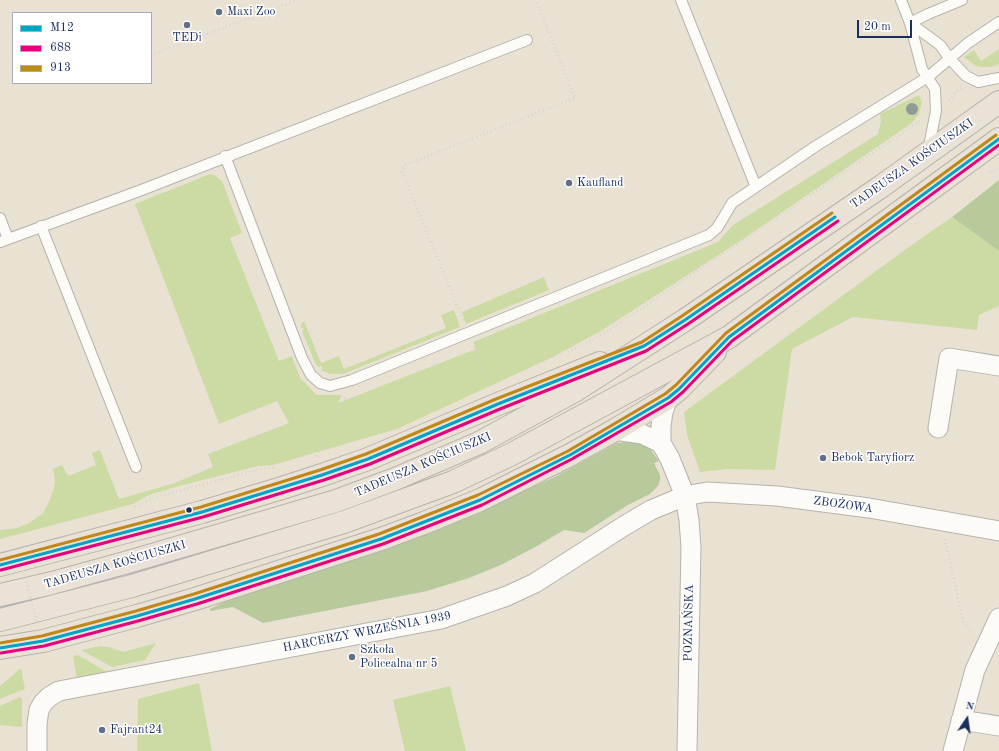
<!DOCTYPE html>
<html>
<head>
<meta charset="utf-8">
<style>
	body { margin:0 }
	#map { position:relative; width:999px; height:751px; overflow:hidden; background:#e9e2d3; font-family:"Old Standard TT",serif }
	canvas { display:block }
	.legend { position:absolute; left:12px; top:12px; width:140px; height:72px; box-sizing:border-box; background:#fff; border:1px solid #a4acbf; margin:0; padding:5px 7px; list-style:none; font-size:12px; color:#1b2f5e }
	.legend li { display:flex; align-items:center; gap:8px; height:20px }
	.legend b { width:20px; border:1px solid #a4acbf }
	.north { position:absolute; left:947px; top:699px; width:40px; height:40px; -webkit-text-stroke:3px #fff; paint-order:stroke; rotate:13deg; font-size:11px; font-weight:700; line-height:16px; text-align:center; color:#1b2f5e }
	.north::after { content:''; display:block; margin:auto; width:14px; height:18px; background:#1b2f5e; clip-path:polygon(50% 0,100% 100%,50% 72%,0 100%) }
	.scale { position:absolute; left:857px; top:20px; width:55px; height:18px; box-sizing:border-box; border:2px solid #1b2f5e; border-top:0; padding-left:5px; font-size:12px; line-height:14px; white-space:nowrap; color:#1b2f5e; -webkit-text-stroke:3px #fff; paint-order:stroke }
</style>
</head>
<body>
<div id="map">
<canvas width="999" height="751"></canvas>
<ul class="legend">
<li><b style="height:5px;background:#01a3c8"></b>M12</li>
<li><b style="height:5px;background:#e5007d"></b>688</li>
<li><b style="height:5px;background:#c08818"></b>913</li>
</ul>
<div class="north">N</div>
<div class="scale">20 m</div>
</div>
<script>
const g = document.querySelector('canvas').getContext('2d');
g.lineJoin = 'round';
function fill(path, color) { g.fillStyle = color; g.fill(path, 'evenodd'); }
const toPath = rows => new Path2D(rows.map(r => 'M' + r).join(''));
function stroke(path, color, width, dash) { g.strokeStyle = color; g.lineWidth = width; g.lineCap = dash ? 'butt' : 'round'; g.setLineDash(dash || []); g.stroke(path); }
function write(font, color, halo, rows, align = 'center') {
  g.font = font + ' "Old Standard TT",serif'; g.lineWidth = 3; g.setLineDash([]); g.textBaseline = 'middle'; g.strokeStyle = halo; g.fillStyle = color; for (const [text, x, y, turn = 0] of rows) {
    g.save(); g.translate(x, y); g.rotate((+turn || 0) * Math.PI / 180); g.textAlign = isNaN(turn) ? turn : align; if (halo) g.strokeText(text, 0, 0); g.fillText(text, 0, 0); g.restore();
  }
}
const green = toPath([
	[999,49,999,64,991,67,981,67,976,66,964,57,974,50,981,61],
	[919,95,922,103,919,114,912,123,743,239,601,331,553,357,397,429,273,465,258,466,179,486,149,495,133,504,0,539,0,530,17,528,29,523,43,513,48,504,54,488,55,480,53,469,62,465,68,476,96,465,92,453,100,450,119,499,172,484,213,467,208,454,289,423,277,401,219,424,135,204,210,174,216,176,222,181,242,233,230,238,279,361,292,356,300,378,317,395,342,395,338,403,476,349,473,342,718,242,733,225,878,134,881,121,880,114],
	[952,217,999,251,999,306,979,315,977,330,853,317,792,349,775,470,729,469,700,472,687,435,684,412,906,249],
	[544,277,549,290,466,324,462,312],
	[454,310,460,327,343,374,330,374,321,370,322,368,321,366,318,367,315,363,310,350,302,332,303,330,303,328,301,328,301,324,304,321,321,363,339,356,344,369,446,328,441,315],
	[156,643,145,660,112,667,81,650,101,646,112,648,123,652],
	[78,655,109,673,77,679,73,656],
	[21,668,25,689,0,699,0,686],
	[199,683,212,751,137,751,138,699],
	[450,686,466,751,405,751,393,700],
	[20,697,22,698,22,727,0,725,0,706]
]);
const forest = toPath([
	[999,180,999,251,952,217],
	[635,441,650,449,659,461,654,463,660,475,660,480,658,486,650,494,628,505,584,533,564,530,537,546,503,564,469,578,427,591,263,623,233,607,210,611,210,609,238,595,427,532,553,478,617,443]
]);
const path = toPath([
	[151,55,297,0],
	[146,83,146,84],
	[949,100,961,88],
	[990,172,999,168],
	[463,320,402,171,405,165,575,98,536,0],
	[474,347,490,385],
	[568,352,606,332,920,121],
	[316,456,345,398,347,397],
	[135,507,150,499,260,469,276,467],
	[945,539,963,621,972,633]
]);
const service = toPath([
	[681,0,756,187],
	[901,0,910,23,928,14,962,0],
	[928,151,936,111,935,89,922,69,910,23,940,45,950,59,966,76,978,82,999,78],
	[225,156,302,358,311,375,320,383,330,386,352,380,709,235,717,228,722,220,732,203,816,146,928,77,968,43,999,22],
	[0,218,8,239],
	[41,226,136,467],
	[0,242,139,191,527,40]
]);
const minor = toPath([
	[668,398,663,412,661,426,661,443,670,459,685,496,689,520,691,547,687,751],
	[938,428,949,358,999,366],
	[615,430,642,434,661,443],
	[961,720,999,726],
	[37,751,37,724,39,710,43,703,49,697,59,691,441,619,507,596,535,583,624,526,651,510,685,496,707,492,777,496,869,508,999,531],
	[953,751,975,670,999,618]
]);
const primary = toPath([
	[0,565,202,512,282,488,322,475,368,459,498,404,600,363],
	[0,595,52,583,128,562,336,501,395,479,479,443,576,390,685,320,879,188,999,102],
	[0,620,132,586,344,522,453,482,512,454,729,337,999,139],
	[0,648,43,641,137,616,195,599,381,539,424,523,480,500,570,455,615,430,668,398,679,389,715,352]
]);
const pathBridge = toPath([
	[23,570,37,621]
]);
const bus1 = toPath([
	[0,565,202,512,322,475,368,459,498,404,644,346,685,320,835,217],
	[0,648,43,641,137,616,195,599,381,539,480,500,570,455,668,398,679,389,729,337,999,139]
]);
const bus2 = toPath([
	[1,570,203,517,324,480,370,464,500,409,646,351,688,324,838,221],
	[1,653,44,646,138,621,197,604,383,544,482,505,572,459,671,402,683,392,732,341,999,145]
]);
const bus3 = toPath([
	[0,560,201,507,320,470,366,454,496,399,642,342,682,316,832,213],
	[0,643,42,636,136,611,194,594,379,534,478,495,568,451,665,394,676,385,726,333,996,135]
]);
const trees = [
	[912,109]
];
const markers = [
	[219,12,4,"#636e87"],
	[187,25,4,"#636e87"],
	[569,183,4,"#636e87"],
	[823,458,4,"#636e87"],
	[189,510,3.5,"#1b2f5e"],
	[352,657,4,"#636e87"],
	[102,730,4,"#636e87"]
];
const poiNames = [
	["Maxi Zoo",227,12],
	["TEDi",187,38,"center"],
	["Kaufland",577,183],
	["Bebok Taryfiorz",831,458],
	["Szkoła",360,650],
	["Policealna nr 5",360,664],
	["Fajrant24",110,730]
];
const streetNames = [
	["TADEUSZA KOŚCIUSZKI",912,164,-35],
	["TADEUSZA KOŚCIUSZKI",423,465,-23],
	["ZBOŻOWA",843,505,8],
	["TADEUSZA KOŚCIUSZKI",115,565,-16],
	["POZNAŃSKA",689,623,-89],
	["HARCERZY WRZEŚNIA 1939",367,632,-11]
];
fill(green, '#ccdba4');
fill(forest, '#b8ca9b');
stroke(service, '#b5b3ae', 12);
stroke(minor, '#b5b3ae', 21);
stroke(primary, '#b5b3ae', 24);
stroke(path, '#d5d4d2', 2.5, [1, 3]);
stroke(service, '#fcfbf8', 10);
stroke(minor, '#fcfbf8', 19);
stroke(primary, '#eae2d6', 22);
stroke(pathBridge, '#d5d4d2', 2.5, [1, 3]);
stroke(bus1, '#01a3c8', 3);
stroke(bus2, '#e5007d', 3);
stroke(bus3, '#c08818', 3);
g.fillStyle = '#919b98';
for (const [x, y] of trees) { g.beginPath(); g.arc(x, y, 6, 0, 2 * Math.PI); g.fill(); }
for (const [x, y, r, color] of markers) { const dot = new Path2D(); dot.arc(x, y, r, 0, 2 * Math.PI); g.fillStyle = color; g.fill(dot); stroke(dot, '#fff', 1.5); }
write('12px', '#1b2f5e', '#fff', poiNames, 'left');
write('12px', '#1b2f5e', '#fff', streetNames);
</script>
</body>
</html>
